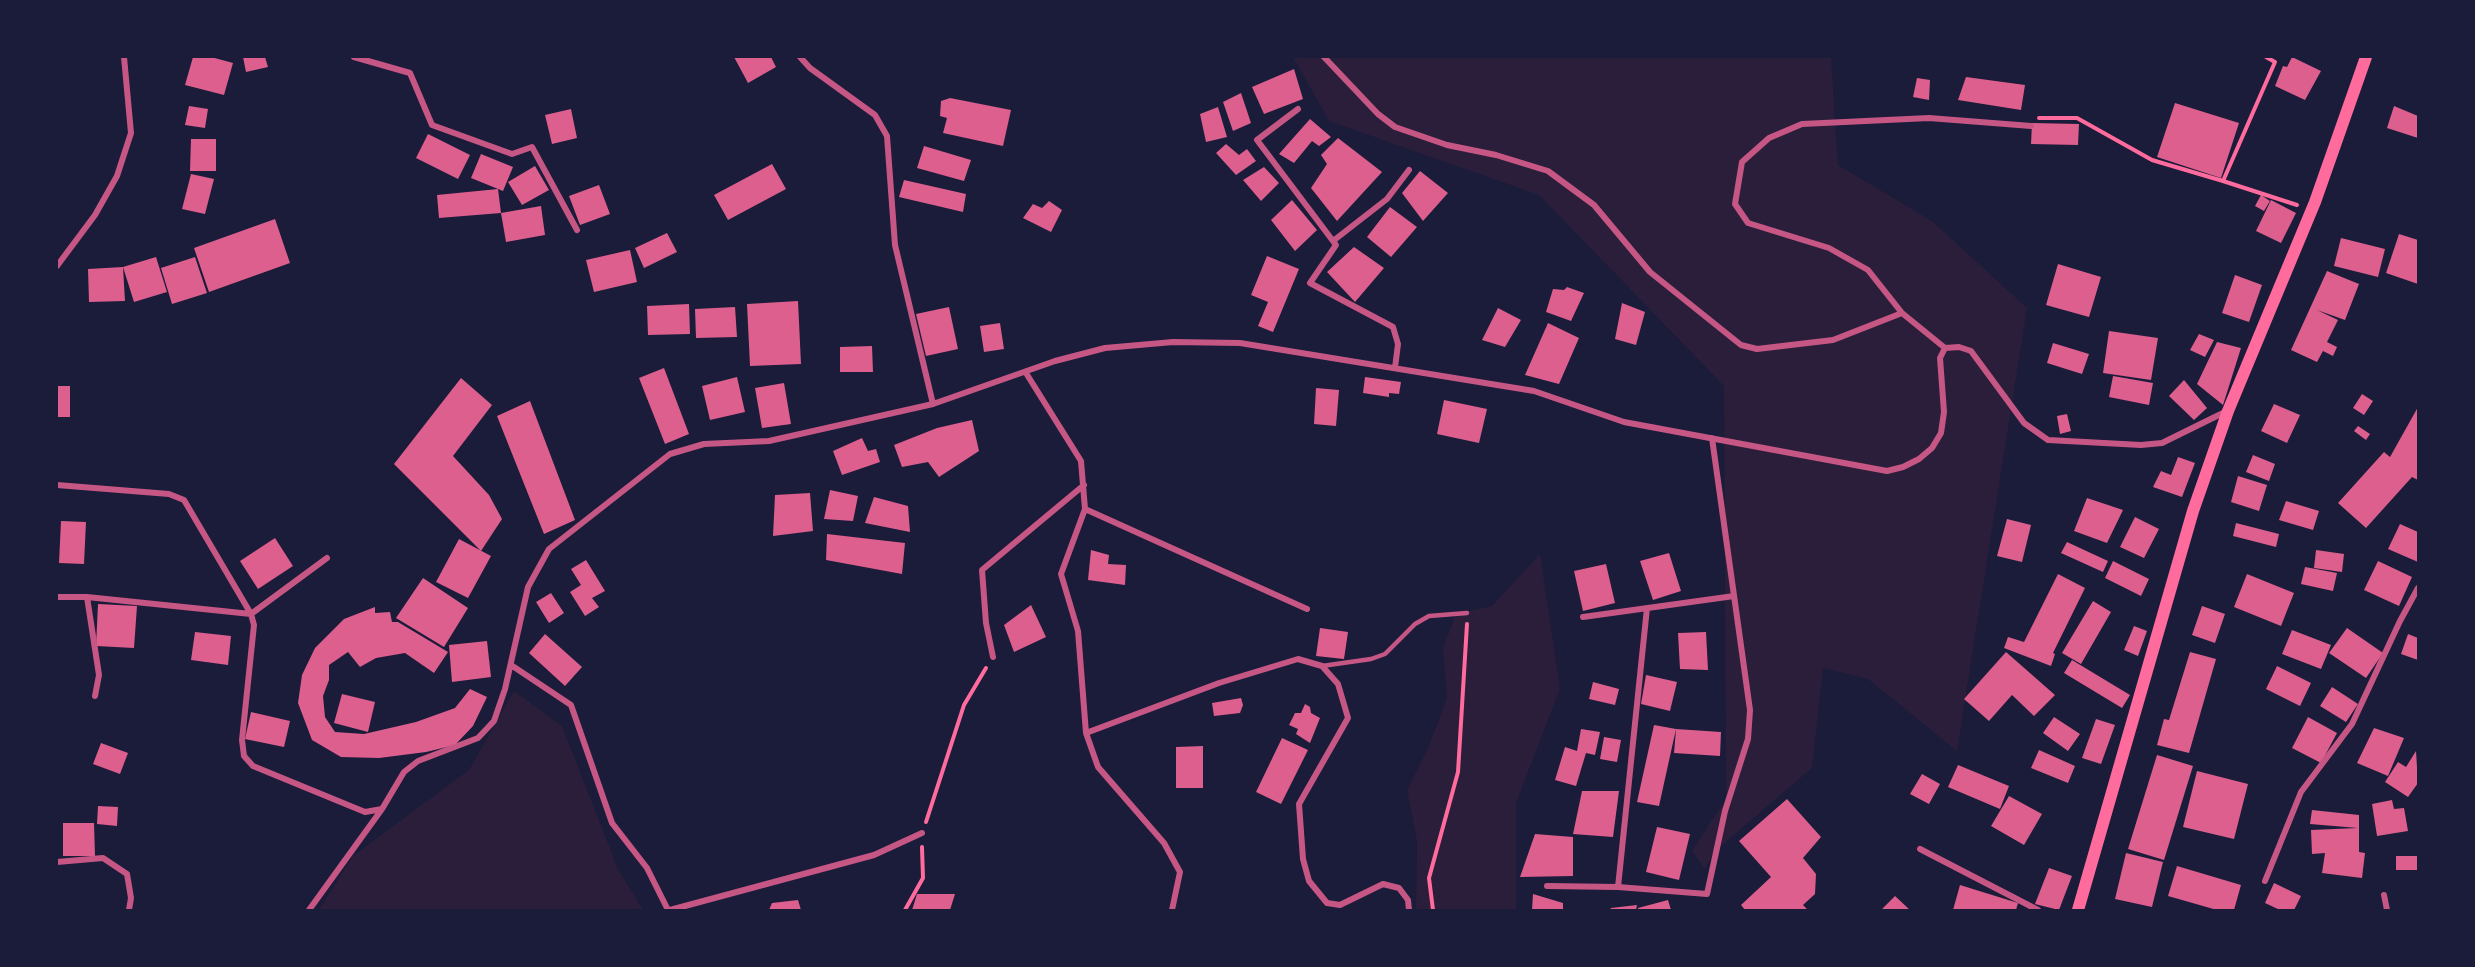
<!DOCTYPE html>
<style>
body{margin:0}
#map{position:relative;width:2475px;height:967px;overflow:hidden;background:#1b1b3a;font-family:"PT Sans Narrow",sans-serif}
canvas{display:block}
.frame{position:absolute;inset:0;border:58px solid #1b1b3a;pointer-events:none}
</style>
<div id="map">
<canvas width="2475" height="967"></canvas>
<div class="frame"></div>
</div>
<script>
const g = document.querySelector('canvas').getContext('2d');
g.lineJoin = 'round';
function fillPath(path, color) {
  g.fillStyle = color;
  g.fill(path, 'evenodd');
}
function shape(rows) {
  const path = new Path2D();
  for (const r of rows) {
    path.moveTo(r[0], r[1]);
    for (let i = 2; i < r.length; i += 2) path.lineTo(r[i], r[i + 1]);
  }
  return path;
}
function trace(path, color, width, dash) {
  g.strokeStyle = color;
  g.lineWidth = width;
  g.lineCap = dash ? 'butt' : 'round';
  g.setLineDash(dash || []);
  g.stroke(path);
}
fillPath(shape([
 [1293,57,1831,57,1838,165,1932,221,2027,308,1957,751,1868,679,1823,668,1812,768,1714,852,1705,869,1692,851,1726,799,1724,386,1539,195,1329,121],
 [1540,554,1560,689,1516,803,1516,910,1416,910,1417,841,1407,790,1429,746,1447,698,1443,648,1456,614,1492,606],
 [514,691,562,726,618,869,643,910,319,910,353,856,469,770]
]), '#2a1e3b');
fillPath(shape([
 [193,57,211,57,233,63,224,95,185,85],
 [243,57,265,57,268,67,246,72],
 [734,57,771,57,776,67,748,83],
 [2292,57,2321,71,2305,100,2275,86,2283,66,2287,67],
 [1294,69,1303,99,1264,114,1252,87],
 [1966,77,2025,85,2021,110,1958,100],
 [1917,78,1930,80,1929,100,1913,97],
 [1241,93,1251,123,1233,131,1223,102],
 [950,98,1011,110,1003,146,943,133,947,118,940,116,941,101],
 [2175,103,2239,123,2221,178,2157,157],
 [189,106,208,109,205,128,185,125],
 [2394,106,2418,116,2418,138,2387,128],
 [1218,107,1227,137,1206,142,1200,114],
 [571,109,577,138,552,144,545,115],
 [1310,119,1331,137,1319,146,1312,141,1294,163,1279,154],
 [2032,123,2079,124,2078,145,2031,144],
 [428,134,470,155,458,179,416,158],
 [1338,138,1382,172,1337,221,1311,188,1327,164,1321,155],
 [191,139,216,139,216,171,190,171],
 [1226,144,1239,155,1247,149,1256,161,1236,175,1216,153],
 [924,146,971,160,964,181,917,168],
 [481,154,513,167,503,191,471,178],
 [772,164,786,189,728,220,714,195],
 [535,166,549,190,522,205,508,182],
 [1264,167,1279,183,1261,201,1243,180],
 [1420,171,1448,193,1423,221,1402,193],
 [191,174,214,179,205,214,182,209],
 [904,180,966,194,963,212,899,197],
 [599,185,610,214,580,225,569,196],
 [498,189,501,213,439,218,437,195],
 [2261,195,2270,201,2264,211,2255,206],
 [1292,200,1317,230,1295,251,1271,220],
 [2271,200,2296,213,2281,243,2256,231],
 [1049,201,1062,210,1051,232,1023,218,1033,204,1042,208],
 [541,206,545,235,506,242,501,213],
 [1390,207,1417,227,1391,257,1367,237],
 [275,219,290,263,209,292,194,248],
 [667,233,677,252,644,268,635,248],
 [2399,234,2418,240,2418,284,2386,273],
 [2341,238,2385,249,2378,277,2334,266],
 [1354,247,1384,268,1355,302,1327,272],
 [630,250,637,282,594,292,586,260],
 [1267,256,1299,269,1273,332,1258,326,1268,302,1251,295],
 [156,257,167,292,134,302,123,267,125,301,89,302,88,269,123,267],
 [195,257,207,293,172,304,161,268],
 [2058,264,2101,277,2089,317,2046,305],
 [2327,271,2359,284,2345,320,2317,310,2338,320,2327,342,2337,347,2333,356,2323,351,2317,362,2291,350],
 [2235,275,2262,285,2249,322,2222,313],
 [1567,287,1584,293,1571,321,1546,312,1553,289,1564,290],
 [798,301,801,364,750,366,747,304],
 [1622,303,1645,312,1636,345,1615,339],
 [689,304,690,334,648,335,647,306],
 [735,307,737,337,696,338,695,309],
 [949,307,958,349,926,356,916,314],
 [1498,308,1521,320,1505,347,1482,340],
 [1000,323,1004,349,984,352,980,326],
 [1548,323,1579,338,1559,384,1525,375],
 [2109,331,2158,338,2151,380,2103,373],
 [2199,334,2214,340,2205,357,2190,350],
 [2217,342,2241,348,2223,405,2197,384],
 [2053,343,2089,354,2082,374,2047,363],
 [872,346,873,372,840,372,840,347],
 [664,368,689,434,665,444,639,378],
 [2113,376,2153,383,2149,405,2109,397],
 [737,377,745,412,710,420,702,386],
 [1365,377,1401,382,1399,394,1389,393,1389,397,1363,393],
 [461,378,492,405,453,456,489,495,502,519,481,551,394,464],
 [2184,380,2207,408,2194,420,2169,396],
 [784,383,791,424,762,428,755,388],
 [57,386,70,386,70,417,57,417],
 [1316,388,1339,390,1336,426,1314,424],
 [2362,394,2373,401,2364,415,2353,408],
 [1444,400,1487,409,1479,443,1437,434],
 [530,401,575,520,544,534,497,416],
 [2274,404,2300,415,2287,443,2261,431],
 [2418,407,2418,480,2412,477,2366,528,2338,503,2384,452,2390,457],
 [2067,414,2071,431,2060,434,2057,416],
 [972,420,979,451,939,477,928,462,902,467,894,445,937,428],
 [2358,426,2370,434,2366,440,2354,431],
 [862,438,868,451,876,449,880,462,842,475,833,451],
 [2253,455,2275,464,2269,481,2246,472],
 [2178,457,2195,463,2182,497,2153,487,2161,471,2171,475],
 [2238,476,2267,485,2259,511,2231,502],
 [830,490,858,496,853,521,824,519],
 [810,493,813,531,773,536,775,495],
 [874,497,908,506,910,532,865,523],
 [2087,498,2123,510,2107,543,2074,531],
 [2286,501,2319,511,2313,530,2279,520],
 [2135,517,2159,529,2144,558,2120,547],
 [2007,519,2031,525,2022,562,1997,556],
 [61,521,86,522,84,564,59,563],
 [2236,523,2279,534,2276,547,2233,536],
 [2400,524,2418,532,2418,562,2388,549],
 [827,534,905,543,902,574,826,560],
 [275,538,293,566,258,589,240,561],
 [459,539,491,556,468,598,436,582],
 [2067,542,2108,561,2103,572,2061,553],
 [1091,550,1109,555,1108,564,1126,565,1125,585,1088,580],
 [2316,550,2344,554,2342,572,2314,568],
 [1669,553,1681,591,1653,600,1640,561],
 [586,560,605,591,592,598,599,607,585,616,570,592,581,585,571,569],
 [2113,561,2149,579,2141,596,2105,578],
 [2378,561,2412,577,2399,606,2364,590],
 [1606,564,1615,603,1583,611,1574,571],
 [2305,567,2337,573,2333,591,2301,584],
 [2058,574,2085,588,2053,653,2055,654,2051,666,2004,648,2008,637,2024,642],
 [2247,574,2294,593,2281,626,2234,607],
 [423,578,468,608,444,647,396,618],
 [551,593,564,613,549,623,536,602],
 [2093,601,2111,612,2081,664,2062,653],
 [98,604,137,606,134,648,96,646],
 [1031,605,1046,637,1014,652,1004,625],
 [2202,606,2225,614,2215,643,2192,635],
 [375,607,375,613,390,612,392,622,398,622,448,652,434,673,405,653,376,658,360,667,348,652,329,665,329,680,323,696,325,717,335,732,364,734,416,722,455,708,470,689,487,697,473,726,455,745,426,752,379,758,341,757,312,740,298,703,302,675,315,648,344,619],
 [2134,626,2147,631,2138,656,2124,650],
 [1320,628,1348,632,1344,659,1316,656],
 [2347,628,2383,653,2366,678,2329,653],
 [2292,630,2331,645,2321,669,2282,654],
 [195,632,231,636,228,665,191,660],
 [1706,632,1708,670,1680,669,1678,633],
 [545,634,582,667,565,686,529,653],
 [2408,634,2418,638,2418,660,2401,654],
 [487,641,491,677,452,682,449,645],
 [2006,652,2055,695,2034,716,2012,695,1989,721,1964,699],
 [2190,652,2216,659,2189,753,2157,745,2164,719,2169,720],
 [2072,660,2130,695,2122,708,2064,673],
 [2277,666,2311,683,2300,706,2266,689],
 [1646,675,1677,682,1670,711,1641,704],
 [1593,682,1619,689,1615,705,1589,699],
 [2332,687,2358,704,2346,722,2320,706],
 [342,694,375,702,368,732,334,723],
 [1241,698,1243,705,1240,713,1214,716,1212,703],
 [1305,704,1310,707,1311,713,1320,718,1310,743,1296,734,1298,729,1289,725,1295,713,1301,713],
 [251,712,290,721,284,747,245,739],
 [2054,717,2080,734,2068,751,2043,733],
 [2308,717,2337,733,2321,763,2292,748],
 [2096,719,2115,725,2101,764,2082,758],
 [1654,725,1676,729,1721,732,1720,756,1674,753,1676,729,1659,806,1637,802],
 [2374,728,2404,738,2388,776,2357,763],
 [1581,729,1600,732,1595,755,1586,753,1576,786,1555,780,1565,747,1577,751],
 [1604,737,1621,740,1617,762,1600,759],
 [1282,738,1308,750,1281,804,1256,792],
 [101,743,128,753,120,774,93,764],
 [1203,746,1203,788,1176,788,1176,747],
 [2039,750,2075,766,2068,783,2031,768],
 [2416,751,2418,783,2408,797,2385,782,2398,762,2406,767],
 [2157,755,2193,766,2164,860,2128,849],
 [1958,765,2009,786,2000,809,1948,787],
 [2197,771,2248,784,2234,839,2183,827],
 [1922,774,1940,784,1929,804,1910,794],
 [1582,791,1619,791,1613,837,1573,834],
 [2009,796,2042,814,2024,845,1991,826],
 [1787,799,1821,837,1803,858,1816,874,1815,894,1803,905,1808,910,1745,910,1741,905,1771,877,1739,841],
 [2392,800,2394,809,2404,808,2408,831,2377,836,2372,804],
 [98,806,118,807,117,826,97,824],
 [2312,810,2359,815,2359,852,2365,853,2362,878,2322,873,2325,853,2312,854,2311,830,2358,828,2310,824],
 [63,823,94,823,95,856,63,856],
 [1657,827,1690,834,1679,880,1646,872],
 [1535,834,1573,837,1573,876,1520,877],
 [2126,853,2163,862,2152,907,2115,899],
 [2396,856,2418,856,2418,870,2396,870],
 [2177,866,2241,885,2234,910,2217,910,2168,896],
 [2049,868,2072,876,2059,910,2035,904],
 [2274,883,2301,896,2294,910,2280,910,2265,903],
 [1960,885,2018,903,2016,910,1953,910],
 [917,894,955,894,950,910,912,910],
 [1533,894,1563,903,1563,910,1532,910],
 [1895,896,1910,910,1882,909],
 [798,900,801,910,769,910,772,903],
 [1668,900,1671,910,1638,910,1638,908],
 [1637,905,1636,910,1610,910,1611,908]
]), '#dd5f8e');
trace(shape([
 [2039,118,2077,118,2152,160,2223,181,2275,62,2266,57],
 [2223,181,2297,205],
 [926,822,964,705,986,668],
 [905,910,923,878,922,847],
 [1433,910,1429,878,1458,772,1467,624]
]), '#ff6b9d', 4);
trace(shape([
 [1322,666,1371,659,1385,654,1415,624,1429,616,1467,613]
]), '#c65784', 4.5);
trace(shape([
 [354,57,410,73,432,125,512,154,532,147,577,230],
 [800,57,810,68,875,115,887,136,895,245,933,404],
 [1324,57,1378,114,1395,127,1447,145,1496,155,1548,171,1594,205,1650,272,1741,345,1757,349,1833,340,1902,313],
 [1298,109,1257,140,1336,245,1310,283,1393,327,1398,344,1395,368],
 [1333,241,1387,199,1409,170],
 [57,266,95,215,117,176,131,133,124,57],
 [1945,348,1902,313,1868,270,1829,248,1748,223,1735,204,1742,162,1769,138,1802,124,1929,118,2031,126],
 [1945,348,1959,347,1971,351,2024,423,2048,440,2141,445,2162,443,2227,411],
 [1026,373,1081,461,1085,509,1307,609],
 [57,485,169,494,184,500,251,614,254,625,242,740,244,756,253,766,365,812,382,809,404,772,418,761,478,738,494,721,505,689,528,587,549,549,670,454,704,444,769,441,933,404,1055,361,1105,348,1173,342,1240,343,1534,391,1624,422,1887,471,1903,467,1919,459,1932,448,1941,433,1944,412,1940,358,1945,348],
 [1085,509,1061,574,1078,631,1086,733,1219,683,1298,659,1322,666,1338,684,1348,718,1299,804,1303,859,1309,881,1327,903,1340,905,1383,884,1399,888,1408,900,1409,910],
 [57,597,87,597,99,675,95,696],
 [87,597,251,614,327,558],
 [1583,617,1734,596],
 [993,657,986,623,982,570,1084,485],
 [511,665,571,705,612,823,647,868,668,910],
 [1086,733,1098,767,1164,843,1180,872,1172,910],
 [1920,849,2038,910],
 [57,862,103,858,127,874,131,898,129,910],
 [2265,881,2301,792,2352,724,2400,621,2418,588],
 [1547,886,1618,887,1707,894,1725,811,1748,739,1750,710,1712,438],
 [1618,887,1647,608],
 [2384,895,2387,910],
 [309,910,382,809],
 [670,910,874,855,922,833]
]), '#c65784', 6);
trace(shape([
 [2078,910,2193,511,2228,411,2315,202,2366,57]
]), '#ff6b9d', 12);
</script>
